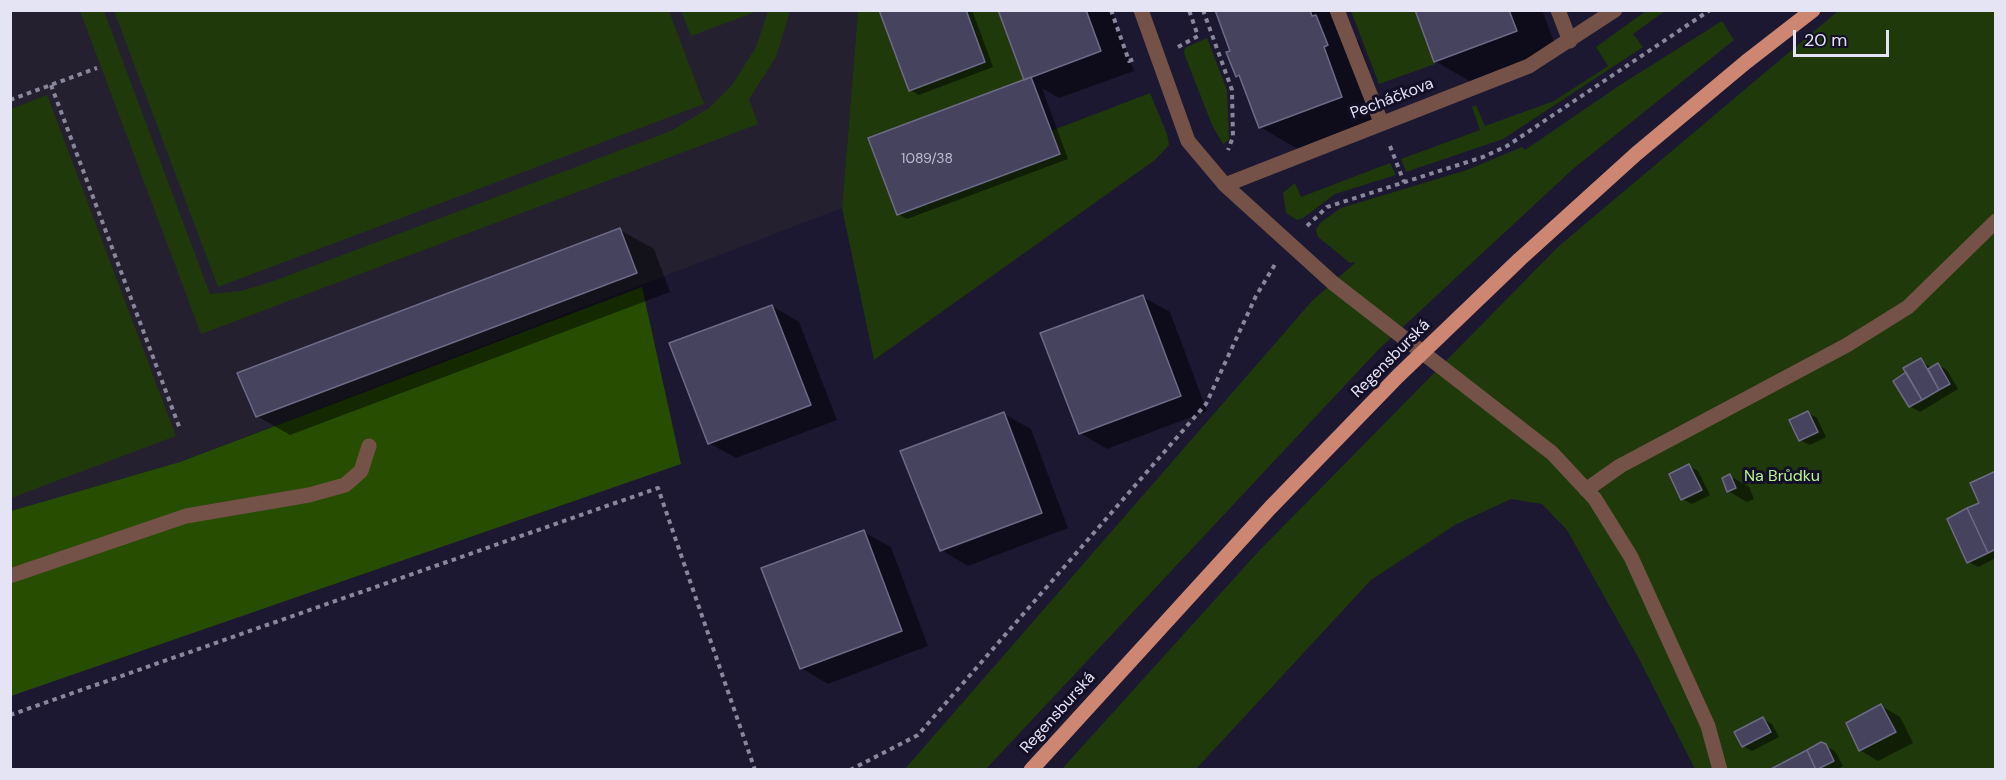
<!DOCTYPE html>
<meta charset="utf-8">
<style>
body{margin:0}
#map{position:relative;width:2006px;height:780px;overflow:hidden;background:#1c1831;font-family:"DM Sans",sans-serif}
canvas{display:block}
.frame{position:absolute;inset:0;border:12px solid #e5e4f5;pointer-events:none}
.scale{position:absolute;left:1793px;top:30px;width:96px;height:27px;box-sizing:border-box;border:3px solid #e5e4f5;border-top:0;padding-left:8px;font-size:18px;line-height:21px;white-space:nowrap;color:#e5e4f5;-webkit-text-stroke:4px #130f26;paint-order:stroke}
</style>
<div id="map">
<canvas width="2006" height="780"></canvas>
<div class="frame"></div>
<div class="scale">20 m</div>
</div>
<script>
const g = document.querySelector('canvas').getContext('2d');
g.lineJoin = 'round';
function fillPath(path, color) {
  g.fillStyle = color;
  g.fill(path, 'evenodd');
}
function shape(rows) {
  const path = new Path2D();
  for (const r of rows) {
    path.moveTo(r[0], r[1]);
    for (let i = 2; i < r.length; i += 2) path.lineTo(r[i], r[i + 1]);
  }
  return path;
}
function trace(path, color, width, dash) {
  g.strokeStyle = color;
  g.lineWidth = width;
  g.lineCap = dash ? 'butt' : 'round';
  g.setLineDash(dash || []);
  g.stroke(path);
}
function write(font, color, halo, rows, align = 'center') {
  g.font = font + ' "DM Sans",sans-serif';
  g.lineWidth = 6;
  g.setLineDash([]);
  g.textBaseline = 'middle';
  g.strokeStyle = halo;
  g.fillStyle = color;
  for (const [text, x, y, turn = 0] of rows) {
    g.save();
    g.translate(x, y);
    g.rotate((+turn || 0) * Math.PI / 180);
    g.textAlign = isNaN(turn) ? turn : align;
    if (halo) g.strokeText(text, 0, 0);
    g.fillText(text, 0, 0);
    g.restore();
  }
}
fillPath(shape([
 [11,11,858,11,842,208,180,462,11,511]
]), '#242030');
fillPath(shape([
 [80,11,104,11,210,294,241,291,271,282,671,131,709,108,732,85,756,47,768,11,790,11,776,57,749,99,758,124,201,334],
 [114,11,669,11,704,104,218,287],
 [681,11,681,10,758,11,691,36],
 [858,11,879,11,909,90,966,11,998,11,1024,80,868,138,897,215,1060,154,1051,131,1150,93,1167,134,1169,145,1155,160,874,360,842,208],
 [1351,11,1415,11,1435,64,1379,84],
 [1646,11,1665,11,1633,34,1643,47,1503,139,1406,172,1401,159,1480,130,1472,107,1476,105,1485,126,1554,101,1608,66,1596,47],
 [1838,11,1995,11,1995,769,1695,769,1637,655,1567,530,1542,504,1511,499,1455,525,1371,580,1196,769,1061,770,1257,553,1559,246],
 [1722,21,1734,40,1573,169,1378,350,986,769,904,770,1312,301,1356,262,1350,263,1318,237,1316,230,1320,223,1341,208,1467,170,1522,147,1525,150,1620,85],
 [1207,38,1227,90,1229,140,1223,144,1212,125,1184,53,1185,48],
 [47,95,176,436,11,498,11,109],
 [1390,163,1396,175,1335,194,1303,218,1297,220,1286,213,1283,193,1295,183,1301,197]
]), '#1f390a');
fillPath(shape([
 [642,287,681,464,11,696,11,511,180,462]
]), '#274d00');
fillPath(shape([
 [880,10,972,10,993,67,919,95,910,90],
 [1000,10,1111,10,1134,71,1059,98,1042,88,1068,159,907,219,898,214,1027,80],
 [1217,10,1343,10,1353,37,1359,41,1369,70,1365,71,1384,121,1303,152,1260,127,1242,79,1237,76,1232,51],
 [1413,10,1542,10,1559,55,1478,86,1435,61,1417,13],
 [620,230,654,249,670,292,290,435,257,416],
 [1143,297,1170,312,1207,411,1107,449,1080,433],
 [772,306,799,322,837,420,736,458,709,443],
 [1921,360,1932,369,1938,365,1947,370,1958,389,1920,412,1910,406,1908,373],
 [1808,413,1817,418,1826,437,1810,445,1800,440],
 [1004,414,1031,429,1068,528,968,566,941,550],
 [1689,466,1698,471,1710,495,1692,504,1683,499],
 [1996,473,1996,558,1978,567,1969,562,1981,504],
 [1730,476,1749,487,1754,499,1747,502,1728,491],
 [864,532,891,547,928,646,828,684,801,668],
 [1881,706,1900,717,1913,743,1878,761,1860,750],
 [1763,719,1772,724,1779,737,1752,751,1743,746],
 [1825,746,1835,751,1843,766,1836,770,1772,770]
]), '#0007');
const building = shape([
 [879,10,966,10,985,62,909,91,879,10],
 [998,10,1086,10,1101,51,1024,80,998,10],
 [1215,10,1310,10,1312,16,1316,15,1328,45,1324,47,1342,97,1259,128,1239,75,1236,77,1226,52,1230,51,1215,10],
 [1415,10,1509,10,1517,31,1434,62,1415,10],
 [1031,77,1060,154,897,215,868,138,1031,77],
 [620,228,637,273,256,417,237,373,620,228],
 [1143,295,1181,396,1079,434,1040,333,1143,295],
 [772,305,811,405,708,444,669,343,772,305],
 [1921,358,1939,390,1922,400,1903,368,1921,358],
 [1938,363,1950,384,1939,390,1928,369,1938,363],
 [1906,372,1922,400,1909,407,1893,381,1906,372],
 [1808,411,1818,432,1799,441,1789,420,1808,411],
 [1004,412,1042,513,940,551,900,451,1004,412],
 [1689,464,1702,490,1681,500,1669,474,1689,464],
 [1996,471,1996,549,1988,553,1967,508,1979,503,1970,483,1996,471],
 [1730,474,1736,488,1727,492,1722,478,1730,474],
 [1967,508,1988,553,1967,563,1947,519,1967,508],
 [864,530,902,631,800,669,761,568,864,530],
 [1881,704,1896,732,1859,751,1846,723,1881,704],
 [1763,717,1771,732,1742,747,1734,732,1763,717],
 [1821,742,1826,744,1834,761,1816,770,1807,750,1821,742],
 [1807,750,1816,770,1769,770,1807,750]
]);
fillPath(building, '#46435f');
trace(building, '#6d6a88', 1.5);
trace(shape([
 [1111,10,1129,61,1134,59],
 [1203,10,1232,90,1233,137,1228,150],
 [1178,47,1198,36,1189,10],
 [51,85,180,429],
 [10,100,97,68],
 [1390,146,1404,182],
 [1307,226,1327,207,1483,157,1507,146,1710,10],
 [10,715,658,488,755,770],
 [850,770,918,735,1206,404,1256,296,1277,261]
]), '#89879b', 4, [4.5, 4.5]);
trace(shape([
 [1141,10,1188,141,1225,185,1333,283,1552,453,1595,499,1631,557,1708,726,1720,770],
 [1337,10,1381,122],
 [1558,10,1570,41],
 [1225,185,1529,66,1615,10],
 [1586,490,1620,466,1847,345,1908,307,1996,221],
 [10,576,186,516,309,495,345,485,361,471,369,446]
]), '#745247', 15);
trace(shape([
 [1031,770,1270,508,1398,376,1520,259,1636,154,1746,62,1813,10]
]), '#cd8671', 15);
write('14px', '#bdbcd0', null, [
 ["1089/38",927,159]
]);
write('16px', '#e5e4f5', '#130f26', [
 ["Pecháčkova",1392,99,-21],
 ["Regensburská",1391,359,-45],
 ["Regensburská",1058,713,-48]
]);
write('16px', '#baf493', '#130f26', [
 ["Na Brůdku",1782,477]
]);
</script>
